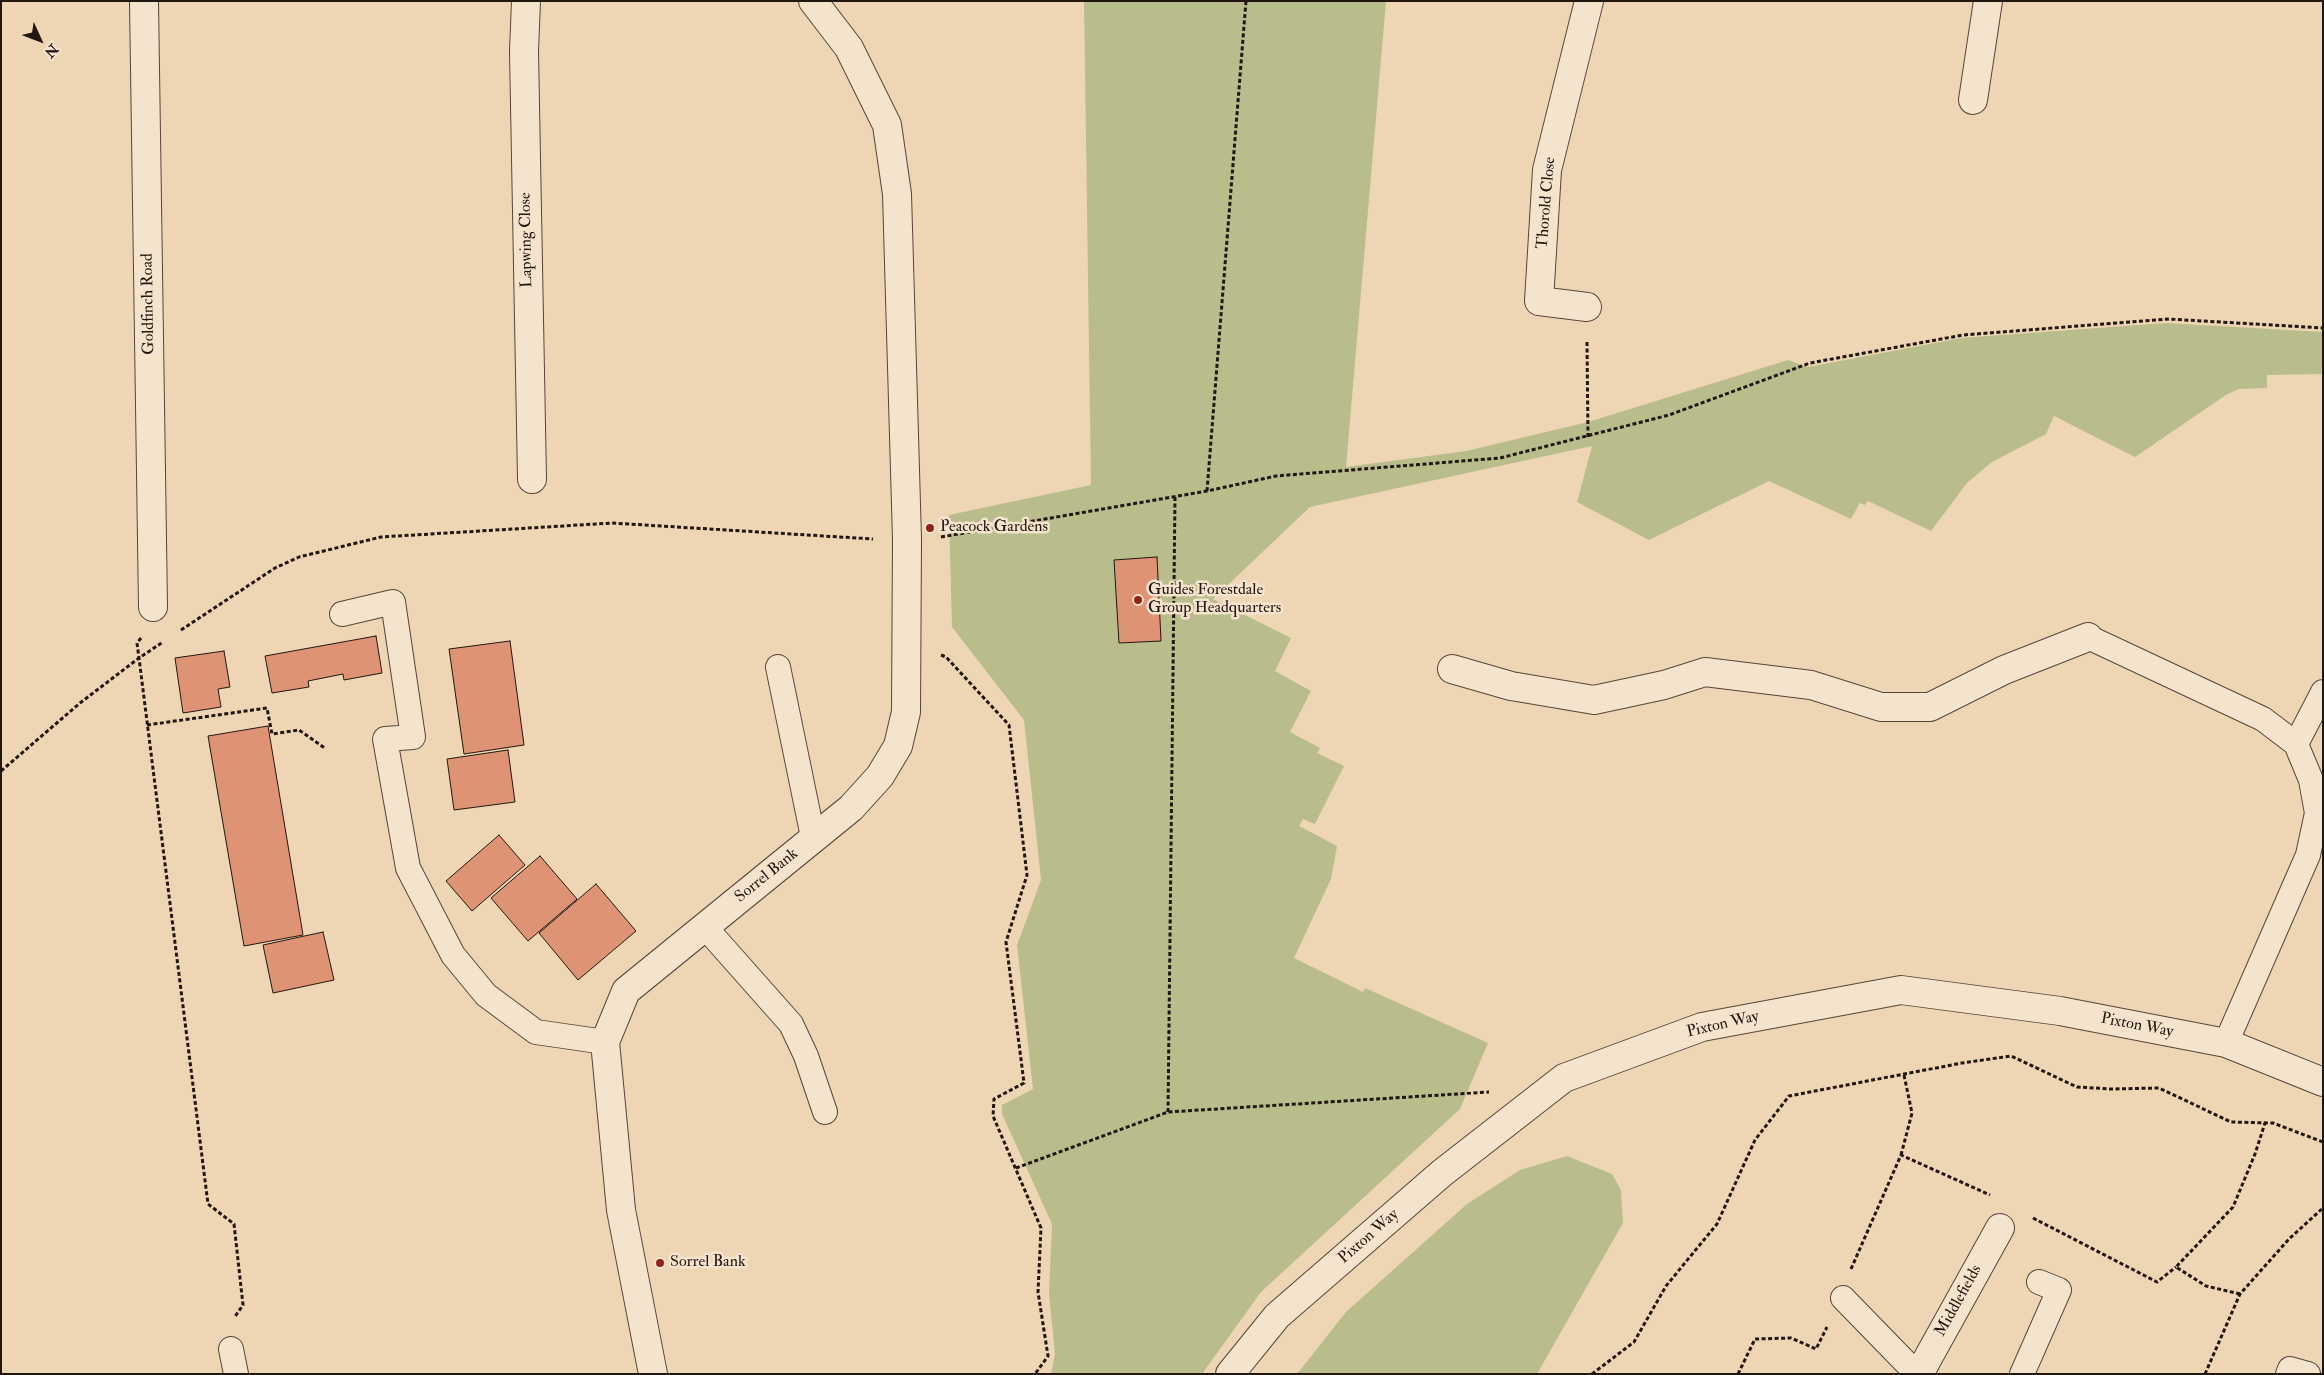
<!DOCTYPE html>
<style>
body{margin:0}
#map{position:relative;width:2324px;height:1375px;overflow:hidden;background:#eed6b4;font-family:"IM FELL Double Pica",serif}
canvas{display:block}
.frame{position:absolute;inset:0;border:2px solid #221611;pointer-events:none}
.north{position:absolute;left:15px;top:15px;width:50px;height:50px;-webkit-text-stroke:4px #f4e4ce;paint-order:stroke;rotate:133deg;font-size:14px;font-weight:700;line-height:20px;text-align:center;color:#221611}
.north::after{content:'';display:block;margin:auto;width:18px;height:22px;background:#221611;clip-path:polygon(50% 0,100% 100%,50% 72%,0 100%)}
</style>
<div id="map">
<canvas width="2324" height="1375"></canvas>
<div class="frame"></div>
<div class="north">N</div>
</div>
<script>
const g = document.querySelector('canvas').getContext('2d');
g.lineJoin = 'round';
function fillPath(path, color) {
  g.fillStyle = color;
  g.fill(path, 'evenodd');
}
function shape(rows) {
  const path = new Path2D();
  for (const r of rows) {
    path.moveTo(r[0], r[1]);
    for (let i = 2; i < r.length; i += 2) path.lineTo(r[i], r[i + 1]);
  }
  return path;
}
function trace(path, color, width, dash) {
  g.strokeStyle = color;
  g.lineWidth = width;
  g.lineCap = dash ? 'butt' : 'round';
  g.setLineDash(dash || []);
  g.stroke(path);
}
function write(font, color, halo, rows, align = 'center') {
  g.font = font + ' "IM FELL Double Pica",serif';
  g.lineWidth = 5;
  g.setLineDash([]);
  g.textBaseline = 'middle';
  g.strokeStyle = halo;
  g.fillStyle = color;
  for (const [text, x, y, turn = 0] of rows) {
    g.save();
    g.translate(x, y);
    g.rotate((+turn || 0) * Math.PI / 180);
    g.textAlign = isNaN(turn) ? turn : align;
    if (halo) g.strokeText(text, 0, 0);
    g.fillText(text, 0, 0);
    g.restore();
  }
}
fillPath(shape([
 [1084,1,1386,1,1346,467,1466,451,1588,422,1788,360,1808,367,1961,338,2166,323,2323,332,2323,374,2267,375,2267,388,2239,389,2226,395,2135,457,2054,416,2046,434,1992,462,1967,483,1931,531,1868,501,1865,505,1860,503,1851,519,1769,481,1649,540,1577,502,1592,446,1310,507,1213,599,1291,638,1275,671,1311,691,1290,732,1320,748,1317,753,1344,766,1315,824,1303,819,1299,826,1337,846,1331,879,1294,958,1363,992,1365,988,1488,1043,1460,1109,1261,1292,1202,1374,1051,1374,1055,1354,1049,1294,1052,1224,1002,1114,1002,1105,1033,1089,1017,945,1041,880,1024,720,952,627,949,515,1091,485],
 [1567,1156,1612,1174,1621,1190,1623,1223,1537,1374,1297,1374,1346,1312,1467,1204,1520,1170]
]), '#b9bd8c');
const building = shape([
 [1157,557,1161,641,1119,643,1114,560,1157,557],
 [376,636,382,673,344,680,343,674,308,681,309,687,272,693,265,656,376,636],
 [510,641,524,745,464,754,449,649,510,641],
 [224,651,230,687,218,689,221,707,183,713,175,658,224,651],
 [268,726,303,935,244,946,208,736,268,726],
 [508,750,515,802,454,810,447,759,508,750],
 [499,835,525,865,472,911,446,881,499,835],
 [540,856,577,899,528,941,491,898,540,856],
 [596,884,636,931,578,980,539,933,596,884],
 [323,932,334,980,273,993,263,945,323,932]
]);
fillPath(building, '#de9374');
trace(building, '#221611', 1);
const lane = shape([
 [342,614,393,602,413,737,385,739,408,868,453,955,486,995,536,1032,605,1042],
 [2088,637,2263,719,2296,744,2311,780,2317,813,2308,855,2226,1043],
 [778,667,813,837],
 [2296,744,2323,692],
 [705,927,791,1024,806,1056,825,1112],
 [1843,1298,1917,1374],
 [231,1349,236,1374],
 [2022,1374,2059,1290,2039,1282],
 [2288,1374,2290,1369,2308,1374]
]);
const street = shape([
 [144,1,153,607],
 [526,1,524,51,532,479],
 [1973,100,1988,1],
 [1587,307,1539,301,1547,170,1589,1],
 [1452,669,1511,686,1594,700,1664,685,1705,672,1811,685,1881,707,1930,707,2004,670,2088,637],
 [653,1374,621,1210,605,1042,626,991,851,808,880,776,898,746,906,712,907,539,897,194,887,125,849,48,813,1],
 [1230,1374,1277,1316,1442,1173,1564,1078,1702,1027,1901,990,2060,1011,2226,1043,2323,1082],
 [1919,1374,2000,1228]
]);
trace(lane, '#55463a', 26);
trace(street, '#55463a', 30);
trace(shape([
 [1587,342,1588,437],
 [1207,491,1246,1],
 [941,537,1207,491,1276,476,1500,458,1669,415,1810,363,1963,335,2169,319,2323,328],
 [181,630,275,568,299,557,381,537,612,523,873,539],
 [141,638,137,643,139,658,208,1204,234,1224,243,1305,234,1318],
 [941,655,946,657,1009,725,1027,875,1006,942,1024,1083,994,1099,993,1116,1041,1228,1038,1292,1048,1356,1035,1374],
 [147,725,267,708,272,734,299,730,326,749],
 [1,771,80,703,139,658,163,642],
 [1168,1112,1175,496],
 [1901,1155,1912,1113,1904,1075],
 [1016,1168,1168,1112,1489,1092],
 [2033,1218,2157,1282,2176,1267],
 [1851,1269,1901,1155,1990,1195],
 [2240,1294,2206,1286,2176,1267,2233,1207,2255,1154,2265,1123],
 [1592,1374,1634,1342,1666,1286,1717,1224,1755,1140,1789,1096,1962,1063,2011,1056,2077,1087,2111,1089,2159,1088,2231,1122,2273,1123,2323,1142],
 [1738,1374,1755,1339,1791,1338,1816,1349,1827,1327],
 [2205,1374,2240,1294,2289,1239,2323,1208]
]), '#221611', 3, [4, 2.5]);
trace(lane, '#f4e4ce', 24);
trace(street, '#f4e4ce', 28);
for (const [x, y, r, color] of [
 [930,528,5,"#8f2418"],
 [1138,600,5,"#8f2418"],
 [660,1263,5,"#8f2418"]
]) {
  const dot = new Path2D();
  dot.arc(x, y, r, 0, 2 * Math.PI);
  g.fillStyle = color;
  g.fill(dot);
  trace(dot, '#f4e4ce', 2);
}
write('16px', '#221611', '#f4e4ce', [
 ["Thorold Close",1547,203,-85],
 ["Lapwing Close",527,240,-91],
 ["Goldfinch Road",149,304,-91],
 ["Sorrel Bank",767,876,-39],
 ["Pixton Way",1723,1025,-13],
 ["Pixton Way",2137,1026,11],
 ["Pixton Way",1369,1237,-41],
 ["Middlefields",1959,1301,-61]
]);
write('16px', '#221611', '#f4e4ce', [
 ["Peacock Gardens",940,528],
 ["Guides Forestdale",1148,591],
 ["Group Headquarters",1148,609],
 ["Sorrel Bank",670,1263]
], 'left');
</script>
